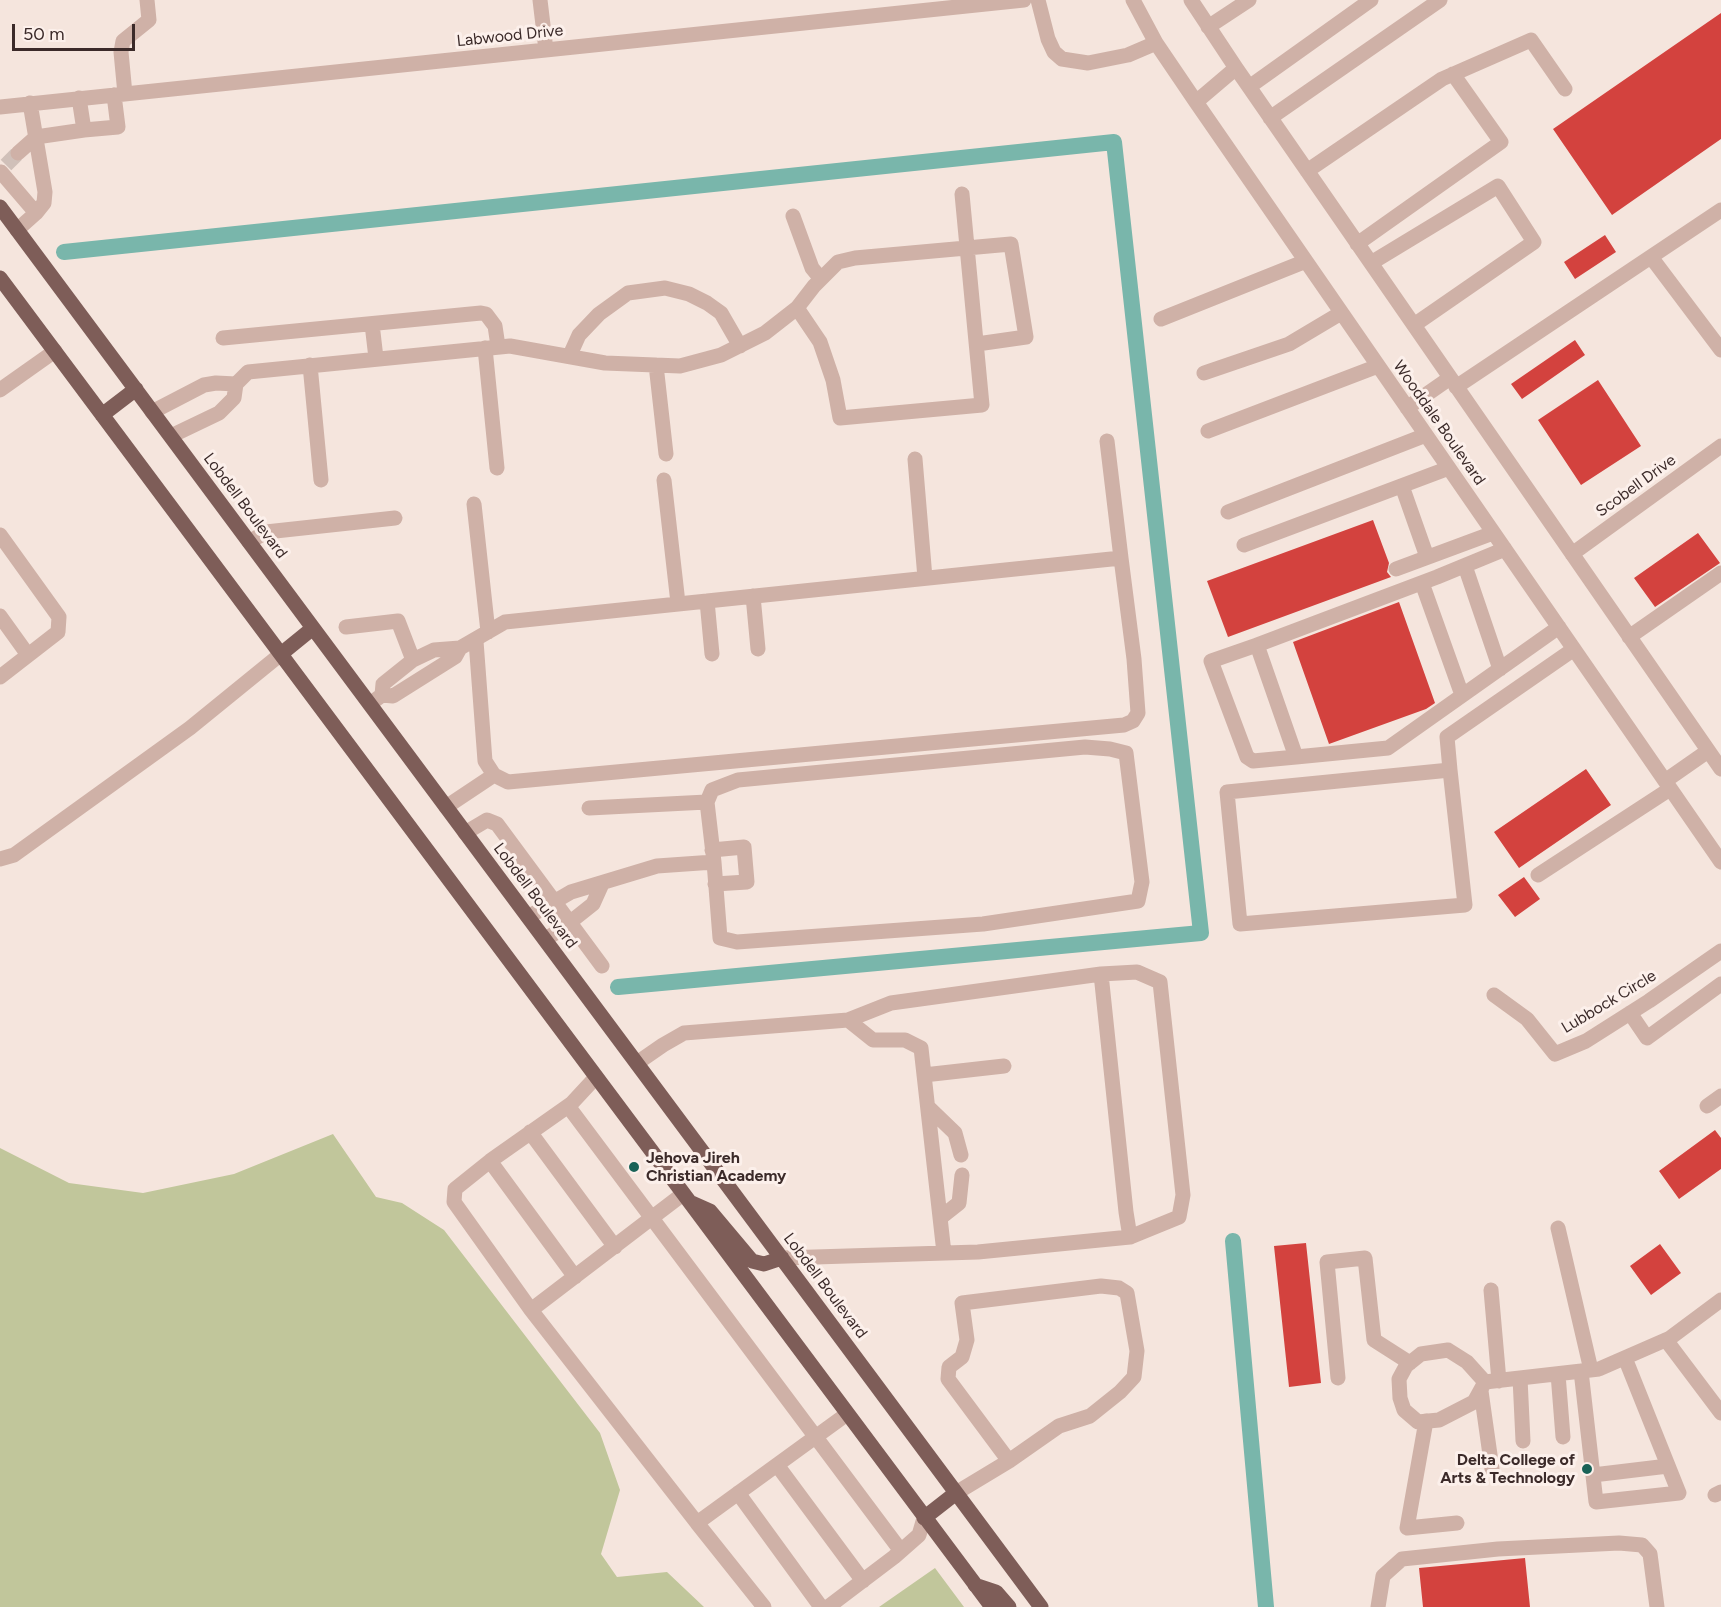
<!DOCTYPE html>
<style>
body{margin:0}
#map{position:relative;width:1721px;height:1607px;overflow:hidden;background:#f5e5dd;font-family:Figtree,sans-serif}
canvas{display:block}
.scale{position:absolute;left:12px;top:24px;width:123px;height:27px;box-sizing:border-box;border:3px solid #3b2a29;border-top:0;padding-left:8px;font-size:18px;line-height:21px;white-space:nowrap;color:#3b2a29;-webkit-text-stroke:4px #fcf0eb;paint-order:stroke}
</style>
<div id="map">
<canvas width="1721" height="1607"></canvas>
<div class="scale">50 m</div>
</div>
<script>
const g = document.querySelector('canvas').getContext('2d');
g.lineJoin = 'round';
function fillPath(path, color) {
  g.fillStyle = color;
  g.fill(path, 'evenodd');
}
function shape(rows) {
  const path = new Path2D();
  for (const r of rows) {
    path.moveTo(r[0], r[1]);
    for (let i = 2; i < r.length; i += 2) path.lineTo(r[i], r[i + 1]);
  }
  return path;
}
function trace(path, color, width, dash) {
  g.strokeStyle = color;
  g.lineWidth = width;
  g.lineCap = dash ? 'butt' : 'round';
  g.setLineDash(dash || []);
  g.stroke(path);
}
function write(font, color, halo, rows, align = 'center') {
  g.font = font + ' Figtree,sans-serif';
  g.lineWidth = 6;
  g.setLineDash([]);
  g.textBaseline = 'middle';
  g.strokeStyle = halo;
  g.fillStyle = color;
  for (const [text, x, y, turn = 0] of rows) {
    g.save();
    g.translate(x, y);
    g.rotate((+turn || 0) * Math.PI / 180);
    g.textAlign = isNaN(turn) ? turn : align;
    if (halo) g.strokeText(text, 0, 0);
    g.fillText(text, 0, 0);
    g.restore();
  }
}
fillPath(shape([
 [333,1134,376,1197,402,1203,444,1230,600,1433,620,1490,601,1554,617,1577,667,1572,704,1607,0,1607,0,1148,69,1183,143,1193,234,1174],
 [935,1568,964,1607,879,1607]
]), '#c1c69b');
trace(shape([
 [64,252,1114,142,1201,933,618,987],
 [1233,1241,1266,1607]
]), '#79b6ab', 16);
fillPath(shape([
 [1721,13,1721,139,1612,215,1553,129],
 [1605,235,1616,252,1575,279,1564,262],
 [1575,340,1585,355,1522,399,1511,384],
 [1598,380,1641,446,1581,485,1538,420],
 [1373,520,1389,563,1387,572,1391,577,1228,637,1207,581],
 [1698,533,1720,563,1655,607,1634,578],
 [1399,602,1435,703,1426,709,1329,744,1293,642],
 [1586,769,1611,805,1519,868,1494,832],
 [1524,877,1540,899,1515,917,1498,895],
 [1715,1130,1721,1138,1721,1169,1679,1199,1659,1171],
 [1306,1243,1321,1383,1289,1387,1274,1246],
 [1660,1244,1681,1273,1651,1295,1630,1266],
 [1525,1558,1530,1607,1423,1607,1419,1568]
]), '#d3423e');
trace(shape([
 [6,165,18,153]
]), '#d0c0b9', 15, [15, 8]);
trace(shape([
 [540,0,546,50],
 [1038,0,1048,39,1054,52,1062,59,1088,63,1128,55,1156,43],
 [1133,0,1156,43,1196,102,1721,862],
 [1191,0,1236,68,1721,769],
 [1208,27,1249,0],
 [1249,87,1371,0],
 [125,94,121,52,123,41,149,20,147,0],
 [1196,102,1236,68],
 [0,107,1024,0],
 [1270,118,1440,0],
 [84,130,118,127,114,95],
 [18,153,36,137,84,130,79,98],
 [1307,171,1442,79,1531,40,1565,89],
 [1,172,36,213],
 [793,216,812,268,821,279],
 [17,230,36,213,44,203,45,192,30,103],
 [1357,244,1501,142,1453,74],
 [1651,257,1721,350],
 [1371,263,1498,186,1534,242,1414,325],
 [797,308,820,342,833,380,840,418,982,405,962,194],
 [1161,319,1306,261],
 [372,324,376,358],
 [223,338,481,313,486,314,495,326,498,346],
 [485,348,497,468],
 [570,355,579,335,599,314,628,293,665,288,689,294,707,303,721,313,740,346],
 [310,365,321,480],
 [656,365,666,454],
 [1204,373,1289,344,1341,313],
 [1456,387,1721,210],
 [0,390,55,351],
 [1407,408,1450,378],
 [152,412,204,385,216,383,236,384],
 [1208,431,1378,366],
 [171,436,219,413,234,398,236,384,248,372,510,346,605,363,680,366,721,355,765,333,797,308,814,286,838,262,855,258,1011,244,1026,337,977,344],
 [915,459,925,578],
 [664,480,678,603],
 [1402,486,1427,557],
 [474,504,488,632],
 [1228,512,1426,435],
 [0,535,59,617,58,632,0,677],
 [249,542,266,532,395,518],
 [1244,545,1449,468],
 [1505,549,1437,577,1257,645,1296,757,1388,748,1559,627],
 [1572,554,1721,446],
 [1465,566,1500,669],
 [1396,569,1493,533],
 [1422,583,1462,695],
 [753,596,758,649],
 [707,601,712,654],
 [0,616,28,655],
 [346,627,398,621,413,660],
 [1629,637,1721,573],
 [476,641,485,761,494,775,508,782,1124,725,1133,721,1138,713,1134,659,1121,558],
 [1257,645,1211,661,1247,757,1253,761,1296,757],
 [460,648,505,622,1121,558,1107,441],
 [370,704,382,695,393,696,455,657,460,648,434,650,413,660,383,684,382,695],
 [1450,770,1227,792,1240,924,1465,905,1450,770,1447,737,1574,649],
 [1665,781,1708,751],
 [446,807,494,775],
 [589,808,707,802],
 [465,833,487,820,497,824,602,966],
 [712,850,744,847,747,882,715,884],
 [0,859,14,855,190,728,281,654],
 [1538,875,1670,789],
 [528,917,571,892,657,866,714,862,720,938,737,942,983,924,1138,901,1142,882,1126,753,1110,749,1085,747,738,780,712,790,707,802,714,862],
 [545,939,559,931,593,904,602,884],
 [1101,974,1137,972,1160,982,1183,1195,1179,1217,1130,1237],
 [1494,995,1527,1019,1555,1054,1586,1041,1649,1001,1721,951],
 [1630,1013,1647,1038,1721,984],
 [848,1020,873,1040,905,1040,921,1048,944,1253],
 [637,1063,663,1045,684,1033,848,1020,891,1003,1101,974,1126,1212,1130,1237,978,1252,782,1258],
 [924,1075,1004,1066],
 [596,1077,571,1104,490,1161,455,1189,454,1202,531,1310,683,1194],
 [568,1106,901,1551],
 [1707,1106,1721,1096],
 [928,1107,955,1133,961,1155],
 [530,1132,615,1247],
 [490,1161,575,1277],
 [940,1218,959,1203,962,1175],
 [1558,1228,1591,1370],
 [1491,1290,1499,1381],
 [531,1310,697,1523],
 [1666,1340,1721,1413],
 [1448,1350,1467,1362,1485,1382,1474,1402,1439,1420,1418,1422,1404,1410,1400,1398,1399,1379,1406,1366,1421,1354,1448,1350],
 [1581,1371,1596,1502,1679,1493,1625,1358],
 [1558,1374,1563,1437],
 [1338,1378,1327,1262,1365,1258,1374,1340,1410,1363],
 [1520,1378,1523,1441],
 [1485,1382,1599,1369,1670,1338,1721,1300],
 [1481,1391,1492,1469],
 [1426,1421,1407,1528,1457,1523],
 [777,1465,863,1581],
 [1593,1475,1668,1466],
 [738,1493,821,1607],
 [956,1493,1009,1461,1059,1426,1090,1416,1120,1392,1134,1377,1137,1351,1127,1293,1119,1288,1101,1286,962,1303,967,1340,962,1357,949,1367,948,1379,1009,1461],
 [1715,1495,1721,1492],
 [764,1607,697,1523,847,1414],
 [828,1607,894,1557,919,1535,924,1518],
 [1378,1607,1383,1576,1402,1559,1498,1549,1619,1543,1642,1545,1650,1554,1657,1607]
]), '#cfb1a7', 15);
trace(shape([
 [0,207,1041,1607],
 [0,278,992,1607],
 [102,415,136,389],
 [281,654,313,628],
 [692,1203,710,1211,752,1261,764,1264,782,1258],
 [924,1518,956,1493],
 [975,1585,996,1592,1009,1607]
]), '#7e5d58', 15);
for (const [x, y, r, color] of [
 [634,1167,6,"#196257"],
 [1587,1469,6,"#196257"]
]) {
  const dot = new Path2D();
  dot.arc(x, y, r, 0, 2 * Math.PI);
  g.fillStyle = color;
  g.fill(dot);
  trace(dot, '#fcf0eb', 2);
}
write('16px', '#3b2a29', '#fcf0eb', [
 ["Labwood Drive",510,36,-6],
 ["Wooddale Boulevard",1439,423,55],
 ["Scobell Drive",1636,486,-36],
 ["Lobdell Boulevard",245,506,53],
 ["Lobdell Boulevard",535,896,53],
 ["Lubbock Circle",1609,1002,-31],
 ["Lobdell Boulevard",825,1286,53]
]);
write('bold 16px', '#3b2a29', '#fcf0eb', [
 ["Jehova Jireh",646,1158],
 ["Christian Academy",646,1176],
 ["Delta College of",1575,1460,"right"],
 ["Arts & Technology",1575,1478,"right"]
], 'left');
</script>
